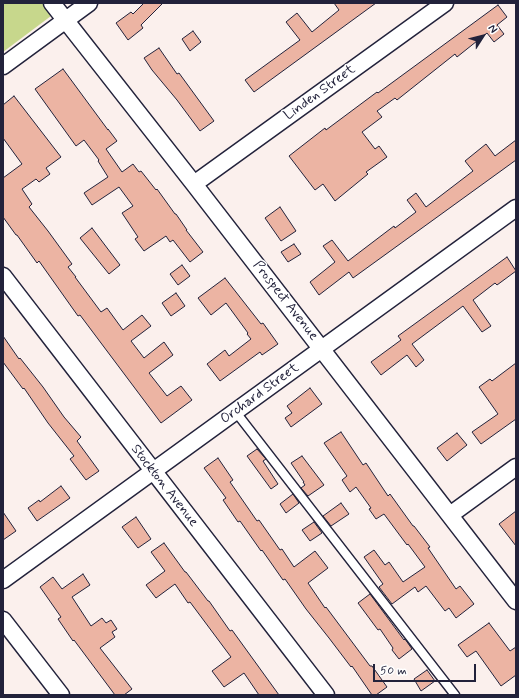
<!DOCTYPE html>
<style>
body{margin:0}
#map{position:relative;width:519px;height:698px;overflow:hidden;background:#fbf0ed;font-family:Mynerve,sans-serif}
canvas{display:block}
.frame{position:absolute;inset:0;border:4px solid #22223b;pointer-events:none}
.north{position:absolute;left:463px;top:16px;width:40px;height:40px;-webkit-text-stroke:3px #fff;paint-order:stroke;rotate:54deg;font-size:11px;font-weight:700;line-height:16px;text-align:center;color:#22223b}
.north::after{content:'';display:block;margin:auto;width:14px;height:18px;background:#22223b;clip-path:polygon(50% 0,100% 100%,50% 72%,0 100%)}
.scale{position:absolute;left:373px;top:664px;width:103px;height:18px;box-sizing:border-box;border:2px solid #22223b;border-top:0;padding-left:5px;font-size:12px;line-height:14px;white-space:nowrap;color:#22223b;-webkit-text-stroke:3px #fff;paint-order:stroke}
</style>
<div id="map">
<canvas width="519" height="698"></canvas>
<div class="frame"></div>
<div class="north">N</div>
<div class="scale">50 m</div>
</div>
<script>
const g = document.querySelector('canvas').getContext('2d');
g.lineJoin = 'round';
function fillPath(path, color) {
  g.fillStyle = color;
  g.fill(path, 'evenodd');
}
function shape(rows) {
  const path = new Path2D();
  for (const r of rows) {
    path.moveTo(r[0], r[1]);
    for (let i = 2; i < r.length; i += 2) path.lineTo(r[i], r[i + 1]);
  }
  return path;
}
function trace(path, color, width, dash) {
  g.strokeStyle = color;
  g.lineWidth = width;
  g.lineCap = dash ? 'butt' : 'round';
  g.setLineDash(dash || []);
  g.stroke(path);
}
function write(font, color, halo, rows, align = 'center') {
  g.font = font + ' Mynerve,sans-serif';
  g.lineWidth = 3;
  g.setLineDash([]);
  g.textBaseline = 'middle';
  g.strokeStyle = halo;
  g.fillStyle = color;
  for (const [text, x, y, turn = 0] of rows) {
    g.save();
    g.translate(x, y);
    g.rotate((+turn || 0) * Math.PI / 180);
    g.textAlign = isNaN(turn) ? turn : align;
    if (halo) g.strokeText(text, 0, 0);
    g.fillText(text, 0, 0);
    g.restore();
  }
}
fillPath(shape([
 [3,3,42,3,51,16,3,52]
]), '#c7d78c');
const building = shape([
 [144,3,163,3,141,25,143,28,128,40,116,23,131,12,133,14,144,3],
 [334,3,376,3,254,92,245,80,300,40,286,22,297,13,312,32,339,10,334,3],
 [498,5,507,17,497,25,504,34,494,42,487,33,457,57,455,54,397,100,395,98,377,111,382,117,362,132,375,149,379,146,387,157,366,172,368,174,335,201,323,184,315,190,289,156,325,128,326,130,377,92,378,93,498,5],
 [193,31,201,42,190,51,182,39,193,31],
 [159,48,177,74,179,73,214,121,200,131,177,100,152,70,144,58,159,48],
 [63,69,108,130,108,129,117,141,106,149,122,172,133,164,139,172,141,171,156,190,157,189,175,214,176,214,187,230,186,230,203,252,190,262,173,240,170,242,166,236,144,251,135,239,138,237,122,213,133,206,119,187,92,205,84,193,108,177,98,161,99,160,84,140,76,146,35,89,63,69],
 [14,96,61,157,46,168,50,174,39,182,36,179,22,189,32,204,29,207,48,231,72,264,68,267,76,277,75,277,101,312,107,308,123,330,142,315,151,326,131,341,144,358,164,342,173,355,149,373,167,396,181,386,192,400,161,423,80,315,78,316,39,261,37,263,17,235,16,235,3,217,3,178,22,164,3,138,3,105,14,96],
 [516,140,516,160,353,278,349,272,319,295,310,282,335,262,323,246,332,240,348,261,394,226,395,228,416,212,407,200,416,193,426,207,473,171,465,161,486,144,495,156,516,140],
 [280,207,296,231,281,241,265,218,280,207],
 [92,228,120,265,109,274,80,238,92,228],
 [294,244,301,254,288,262,281,252,294,244],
 [507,257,516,271,497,285,495,283,473,300,491,326,482,332,463,306,412,344,424,360,416,367,407,355,381,375,371,362,401,340,398,336,507,257],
 [182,265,190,276,178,285,170,274,182,265],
 [225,278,261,324,263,323,278,344,262,355,260,352,220,381,207,364,225,350,229,356,251,339,247,334,248,333,226,303,211,315,198,298,225,278],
 [176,293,185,306,171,316,162,303,176,293],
 [3,336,19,359,20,358,43,387,64,417,81,437,77,441,99,471,86,480,70,459,74,456,48,423,24,388,23,389,3,362,3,336],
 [516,363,516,419,481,444,472,432,498,414,479,387,490,379,492,381,516,363],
 [310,388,322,404,291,427,285,418,292,413,287,406,310,388],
 [341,432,363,465,366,463,388,496,390,494,413,526,414,526,430,547,428,548,456,589,460,586,474,604,456,618,449,608,445,611,426,586,418,592,415,587,392,604,379,587,383,584,364,557,374,550,385,565,389,562,403,582,425,567,408,544,407,545,384,514,376,519,369,509,371,508,356,487,350,492,342,480,347,476,324,443,341,432],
 [457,433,467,445,447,461,437,448,457,433],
 [257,449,266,459,263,461,278,484,271,489,247,456,257,449],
 [302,456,324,485,308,496,301,488,305,485,303,482,304,482,291,463,302,456],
 [218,458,233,480,230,482,257,521,259,520,280,550,282,549,294,567,315,551,328,568,308,583,325,608,326,607,370,666,372,666,387,687,376,695,372,695,352,666,351,667,329,638,306,609,285,579,283,580,262,550,261,551,240,521,238,522,223,500,226,498,204,468,218,458],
 [61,486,70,498,37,521,28,508,39,500,40,502,61,486],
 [293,494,299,503,286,513,280,504,293,494],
 [341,503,349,514,331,526,323,516,341,503],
 [516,511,516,546,499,524,516,511],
 [3,512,16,531,3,540,3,512],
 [136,517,151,539,138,548,122,527,136,517],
 [314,522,322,533,310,541,302,530,314,522],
 [164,543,185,572,186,572,208,601,209,601,230,631,232,630,279,695,259,695,244,673,224,687,212,671,231,657,190,602,188,603,175,584,156,598,146,585,165,571,151,552,164,543],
 [83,574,90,585,72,597,91,626,102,618,106,623,111,620,117,629,112,632,115,637,100,648,132,689,124,695,115,695,74,640,73,641,58,619,61,617,40,587,53,577,62,589,83,574],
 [370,594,404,640,405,639,412,649,399,659,392,650,393,648,380,629,378,630,358,603,370,594],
 [489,623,510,651,516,647,516,675,501,686,476,651,467,657,458,645,489,623],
 [427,670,435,681,421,691,414,679,427,670]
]);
fillPath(building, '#ecb4a3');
trace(building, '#22223b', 1);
const lane = shape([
 [235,411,455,695]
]);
const street = shape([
 [52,3,194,184,516,601],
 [3,66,89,3],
 [194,184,445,3],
 [3,276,326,695],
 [450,515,516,467],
 [3,580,516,208],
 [3,620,61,695]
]);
trace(lane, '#22223b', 11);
trace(street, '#22223b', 19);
trace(lane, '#fff', 8);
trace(street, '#fff', 16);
write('14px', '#22223b', '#fff', [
 ["Linden Street",320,93,-36],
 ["Prospect Avenue",285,301,52],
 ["Orchard Street",260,394,-36],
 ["Stockton Avenue",164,486,52]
]);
</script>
